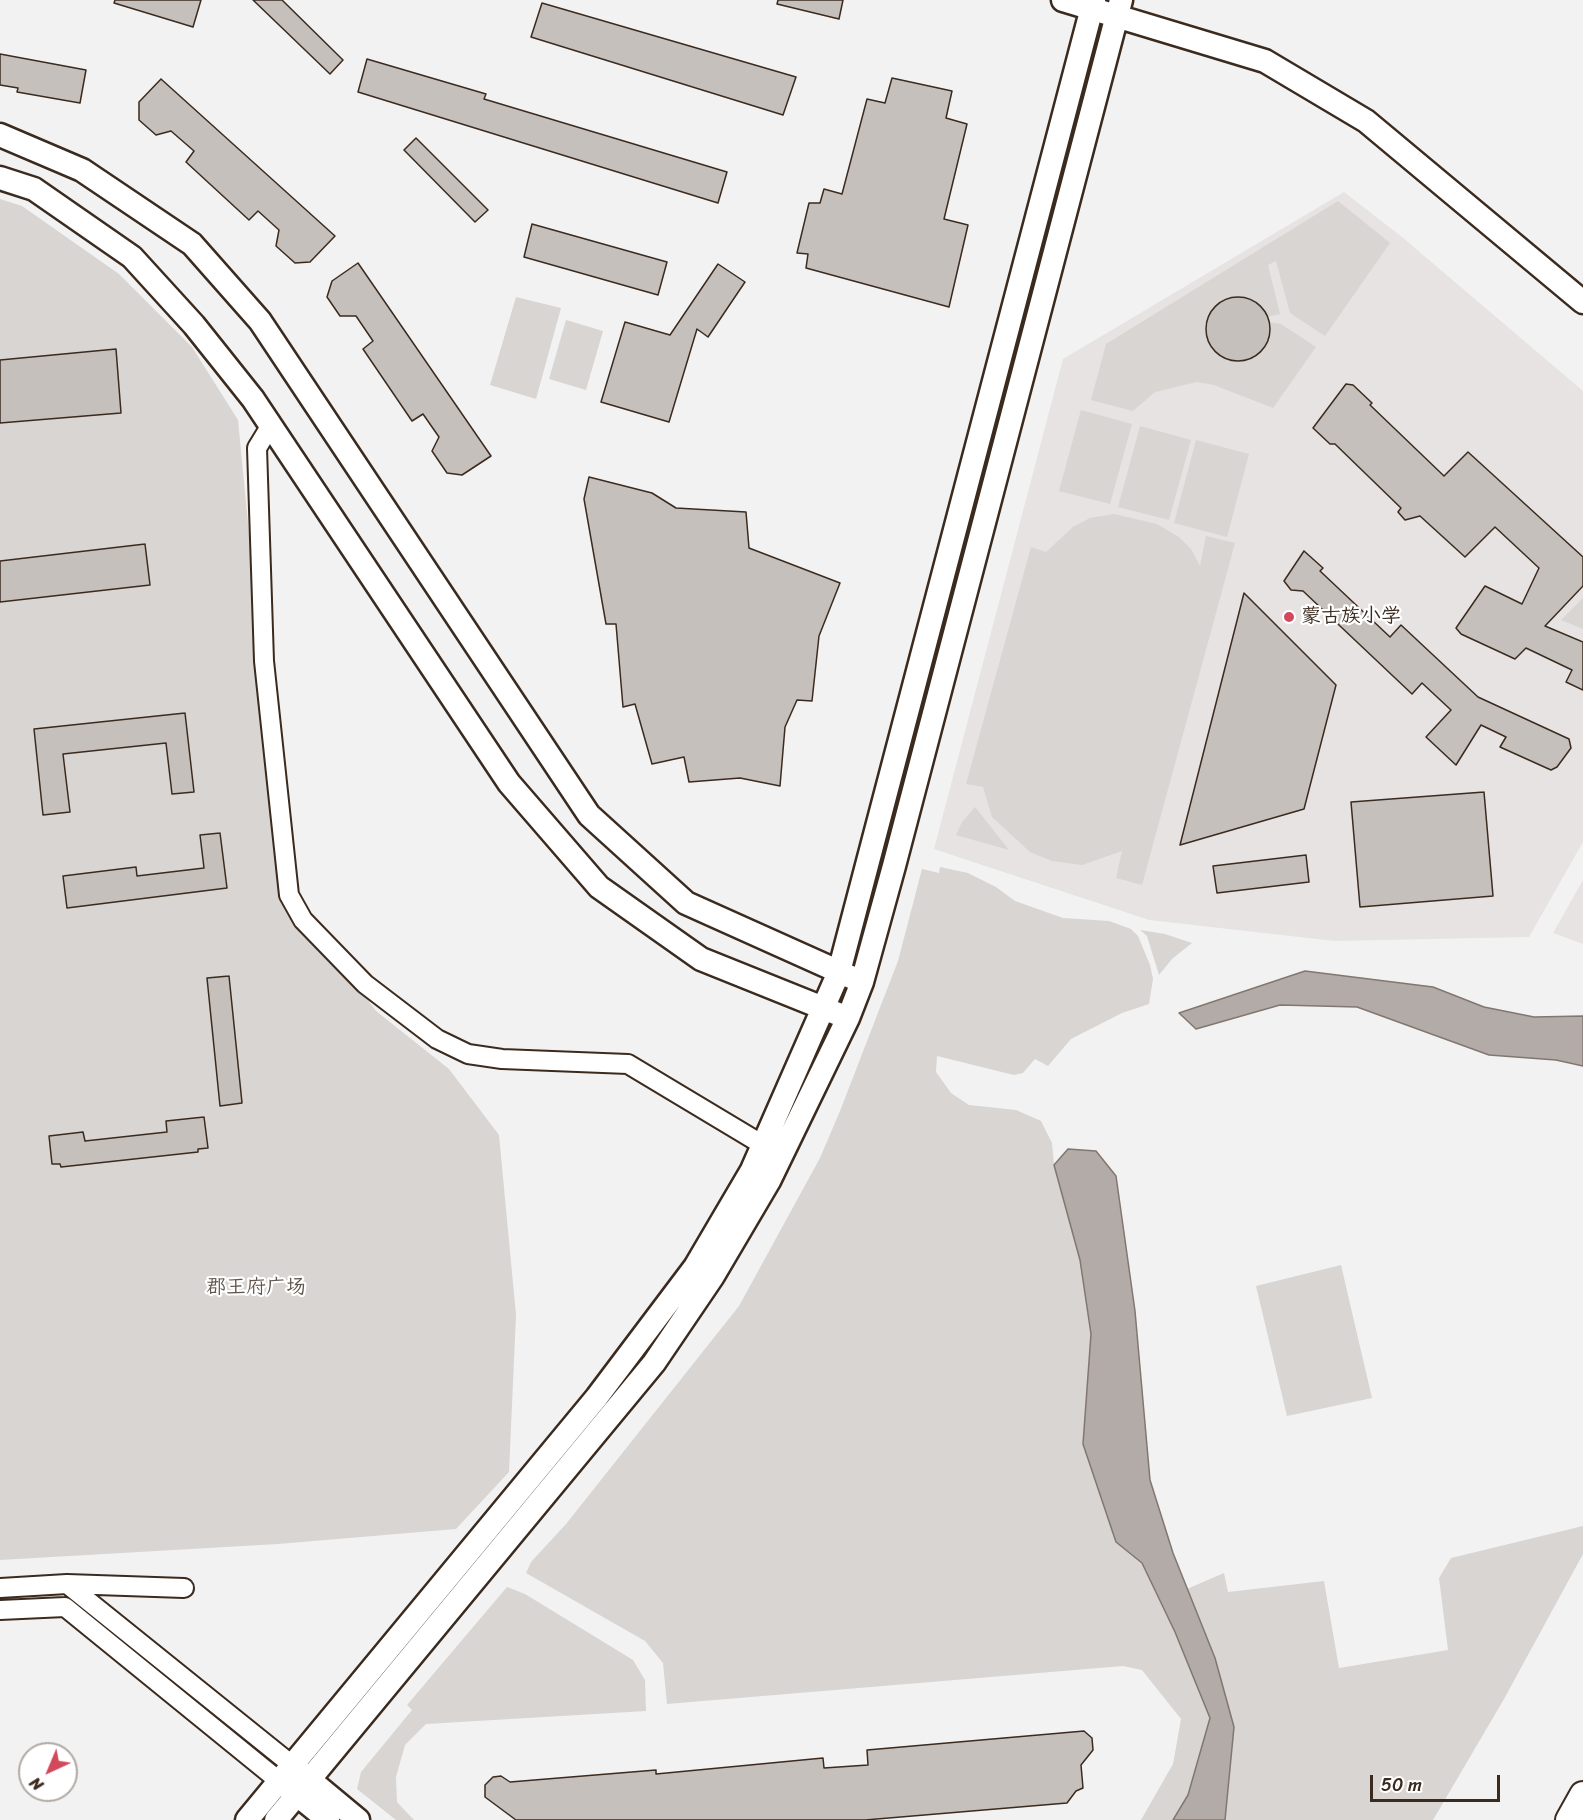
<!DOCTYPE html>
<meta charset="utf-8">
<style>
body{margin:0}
#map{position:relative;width:1583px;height:1820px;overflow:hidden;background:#f3f2f2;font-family:Sriracha,sans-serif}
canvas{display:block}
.north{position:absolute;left:18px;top:1742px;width:60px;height:60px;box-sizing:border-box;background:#fff;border:2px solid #b1aaa5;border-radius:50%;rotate:224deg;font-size:16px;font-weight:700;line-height:24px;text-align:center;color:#3b2a1e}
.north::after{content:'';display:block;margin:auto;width:21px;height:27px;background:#d1495b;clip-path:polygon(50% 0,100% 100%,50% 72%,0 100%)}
.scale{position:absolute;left:1370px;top:1775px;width:130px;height:27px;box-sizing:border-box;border:3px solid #3b2a1e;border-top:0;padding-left:8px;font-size:18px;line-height:21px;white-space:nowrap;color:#3b2a1e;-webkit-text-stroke:4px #fff;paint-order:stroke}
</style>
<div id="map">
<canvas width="1583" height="1820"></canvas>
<div class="north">N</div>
<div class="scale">50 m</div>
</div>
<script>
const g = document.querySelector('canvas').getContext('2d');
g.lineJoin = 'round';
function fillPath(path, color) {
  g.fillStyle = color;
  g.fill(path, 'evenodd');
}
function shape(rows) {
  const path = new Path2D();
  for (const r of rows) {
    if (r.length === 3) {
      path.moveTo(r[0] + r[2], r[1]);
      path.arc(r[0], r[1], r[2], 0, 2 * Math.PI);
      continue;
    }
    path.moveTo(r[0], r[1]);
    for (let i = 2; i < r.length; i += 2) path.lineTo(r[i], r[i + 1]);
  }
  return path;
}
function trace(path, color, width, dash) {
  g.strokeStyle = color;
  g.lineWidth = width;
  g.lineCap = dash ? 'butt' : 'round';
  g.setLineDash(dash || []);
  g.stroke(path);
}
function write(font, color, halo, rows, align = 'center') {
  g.font = font + ' Sriracha,"LXGW WenKai TC",sans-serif';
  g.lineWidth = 4.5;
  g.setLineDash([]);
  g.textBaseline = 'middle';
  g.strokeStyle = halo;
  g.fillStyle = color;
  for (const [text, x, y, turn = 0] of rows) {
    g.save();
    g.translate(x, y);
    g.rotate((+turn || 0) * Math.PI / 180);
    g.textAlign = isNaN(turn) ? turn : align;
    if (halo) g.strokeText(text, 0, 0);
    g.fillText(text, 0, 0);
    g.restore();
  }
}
fillPath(shape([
 [1344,192,1402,237,1583,391,1583,842,1529,937,1335,941,1149,920,934,849,1063,359],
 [1583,880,1583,944,1553,933]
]), '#e6e3e2');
fillPath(shape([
 [0,199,22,206,119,274,192,347,238,420,279,844,311,923,376,1011,449,1069,499,1135,516,1315,509,1472,456,1529,278,1544,0,1560],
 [1338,201,1390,243,1325,336,1290,313,1276,261,1268,265,1280,314,1267,317,1269,322,1281,324,1316,347,1273,408,1214,385,1197,382,1155,392,1133,411,1091,400,1106,344],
 [516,297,561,308,536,399,490,385],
 [566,320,603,331,586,390,549,379],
 [1081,410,1132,424,1110,504,1059,491],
 [1140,426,1191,440,1169,520,1118,507],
 [1196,440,1249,454,1227,537,1174,523],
 [1114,514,1157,524,1179,537,1191,549,1200,566,1206,536,1235,543,1142,885,1116,878,1122,851,1082,865,1052,861,1030,852,992,817,983,787,966,784,1031,547,1046,552,1073,527,1090,518],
 [1583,598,1583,629,1561,620],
 [975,807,1009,850,956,835,962,822],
 [940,867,968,873,996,887,1015,901,1063,918,1109,921,1131,929,1138,936,1150,965,1153,979,1149,1004,1122,1013,1071,1039,1048,1066,1035,1059,1023,1073,1014,1075,937,1056,936,1072,951,1093,969,1105,1016,1110,1041,1121,1052,1143,1054,1165,1080,1260,1091,1334,1083,1444,1116,1542,1142,1563,1175,1632,1210,1718,1188,1795,1173,1820,1141,1820,1173,1764,1181,1719,1142,1670,1123,1666,667,1704,663,1663,645,1641,526,1573,531,1562,566,1524,739,1306,820,1158,840,1111,898,961,922,869,939,873],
 [1140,930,1165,934,1192,943,1172,959,1159,975,1147,936],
 [1341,1265,1372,1398,1287,1416,1256,1286],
 [1583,1526,1583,1554,1504,1699,1433,1820,1225,1820,1234,1727,1215,1658,1187,1589,1224,1573,1228,1592,1324,1581,1339,1668,1448,1650,1439,1578,1451,1558],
 [507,1587,525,1594,633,1660,645,1680,646,1711,426,1724,405,1745,396,1777,397,1802,414,1820,396,1820,357,1789,361,1772,412,1710,407,1705]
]), '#d8d5d2');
const water = shape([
 [1305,971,1433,987,1484,1007,1534,1017,1583,1016,1583,1066,1556,1060,1489,1055,1357,1007,1280,1005,1196,1029,1179,1013,1305,971],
 [1068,1149,1096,1151,1116,1176,1135,1311,1150,1480,1173,1553,1215,1658,1234,1727,1225,1820,1173,1820,1188,1795,1210,1718,1175,1632,1142,1563,1116,1542,1083,1444,1091,1334,1080,1260,1054,1165,1068,1149]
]);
fillPath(water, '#b2aba7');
trace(water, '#827770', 1.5);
const building = shape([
 [115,0,201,0,193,27,114,3,115,0],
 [253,0,282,0,343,60,330,74,253,0],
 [778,0,843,0,839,19,777,4,778,0],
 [542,3,796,77,783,115,531,37,542,3],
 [0,54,86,70,80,103,17,92,18,88,0,85,0,54],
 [367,59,486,94,484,99,727,172,718,203,358,92,367,59],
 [892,78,952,91,946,118,967,124,944,219,968,225,949,307,806,268,808,254,797,253,809,203,820,203,824,189,842,194,867,99,885,103,892,78],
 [161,79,335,236,310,262,295,263,276,246,279,230,258,211,249,220,186,162,194,151,171,131,156,135,139,120,139,102,161,79],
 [416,138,488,210,475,222,404,150,416,138],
 [532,224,667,262,658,295,524,257,532,224],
 [358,263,491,456,462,475,447,473,432,451,439,437,423,414,412,421,363,349,373,341,356,316,340,316,327,297,332,281,358,263],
 [718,264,745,282,708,337,697,329,669,422,601,402,625,322,670,335,718,264],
 [1238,329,32],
 [116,349,121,413,0,423,0,360,116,349],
 [1346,384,1353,385,1372,403,1370,405,1444,476,1468,452,1583,557,1583,586,1545,626,1583,642,1583,690,1566,682,1572,670,1526,648,1515,659,1461,634,1456,628,1485,586,1522,604,1539,568,1495,527,1465,557,1420,516,1405,520,1398,512,1401,508,1335,444,1330,444,1313,428,1346,384],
 [589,477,652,493,676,508,746,512,749,548,840,583,819,636,812,701,797,700,785,727,780,786,740,778,689,782,684,757,652,764,635,704,623,707,616,624,606,624,584,499,589,477],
 [145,544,150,585,0,602,0,561,145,544],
 [1304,551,1323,568,1320,571,1390,637,1401,625,1478,697,1569,739,1571,748,1557,767,1551,770,1500,747,1506,737,1481,725,1456,765,1426,737,1451,710,1422,683,1412,694,1303,591,1291,590,1284,581,1304,551],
 [1244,593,1336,685,1304,809,1180,845,1244,593],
 [185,713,194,792,172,794,166,743,63,754,70,812,43,815,34,729,185,713],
 [1484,792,1493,896,1360,907,1351,802,1484,792],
 [220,833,227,888,67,908,63,876,136,867,137,876,204,868,200,835,220,833],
 [1306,855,1309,882,1217,893,1213,866,1306,855],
 [229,976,242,1103,220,1106,207,978,229,976],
 [204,1117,208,1148,198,1149,198,1152,61,1167,60,1164,52,1164,49,1136,83,1132,85,1141,167,1132,166,1121,204,1117],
 [1084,1731,1092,1738,1093,1750,1081,1765,1083,1788,1076,1791,1067,1803,865,1820,516,1820,485,1797,485,1785,493,1777,501,1776,510,1782,656,1770,656,1774,823,1758,824,1768,868,1765,867,1750,1084,1731]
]);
fillPath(building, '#c6c0bd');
trace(building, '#3b2a1e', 1.5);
const minor = shape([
 [271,425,257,448,264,661,289,895,303,920,365,984,437,1039,468,1054,502,1059,628,1064,763,1145],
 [67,1584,184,1588],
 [0,1588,67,1584,292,1765],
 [0,1610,65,1607,279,1781]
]);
const tertiary = shape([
 [1063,0,1265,61,1366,121,1583,302],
 [0,135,82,170,192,244,260,321,589,815,686,903,853,978],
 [0,178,34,189,132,257,194,325,253,399,509,783,599,887,701,959,838,1014],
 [299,1771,358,1820],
 [285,1785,328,1820],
 [247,1820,597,1397,695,1267,752,1170,839,972,1094,0],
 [276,1820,654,1363,713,1276,769,1181,848,1018,862,982,894,866,1121,0]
]);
const secondary = shape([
 [1569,1820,1583,1795]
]);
trace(minor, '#3b2a1e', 22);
trace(tertiary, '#3b2a1e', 27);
trace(secondary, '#3b2a1e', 30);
trace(minor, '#fff', 18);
trace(tertiary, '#fff', 22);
trace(secondary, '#fff', 26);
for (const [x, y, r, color] of [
 [1289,617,6,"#d1495b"]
]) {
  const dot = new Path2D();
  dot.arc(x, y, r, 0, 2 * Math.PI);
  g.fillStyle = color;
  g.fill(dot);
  trace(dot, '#fff', 2);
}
write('20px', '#3b2a1e', '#fff', [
 ["蒙古族小学",1301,617]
], 'left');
write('20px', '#62554b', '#fff', [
 ["郡王府广场",256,1288]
]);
</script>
